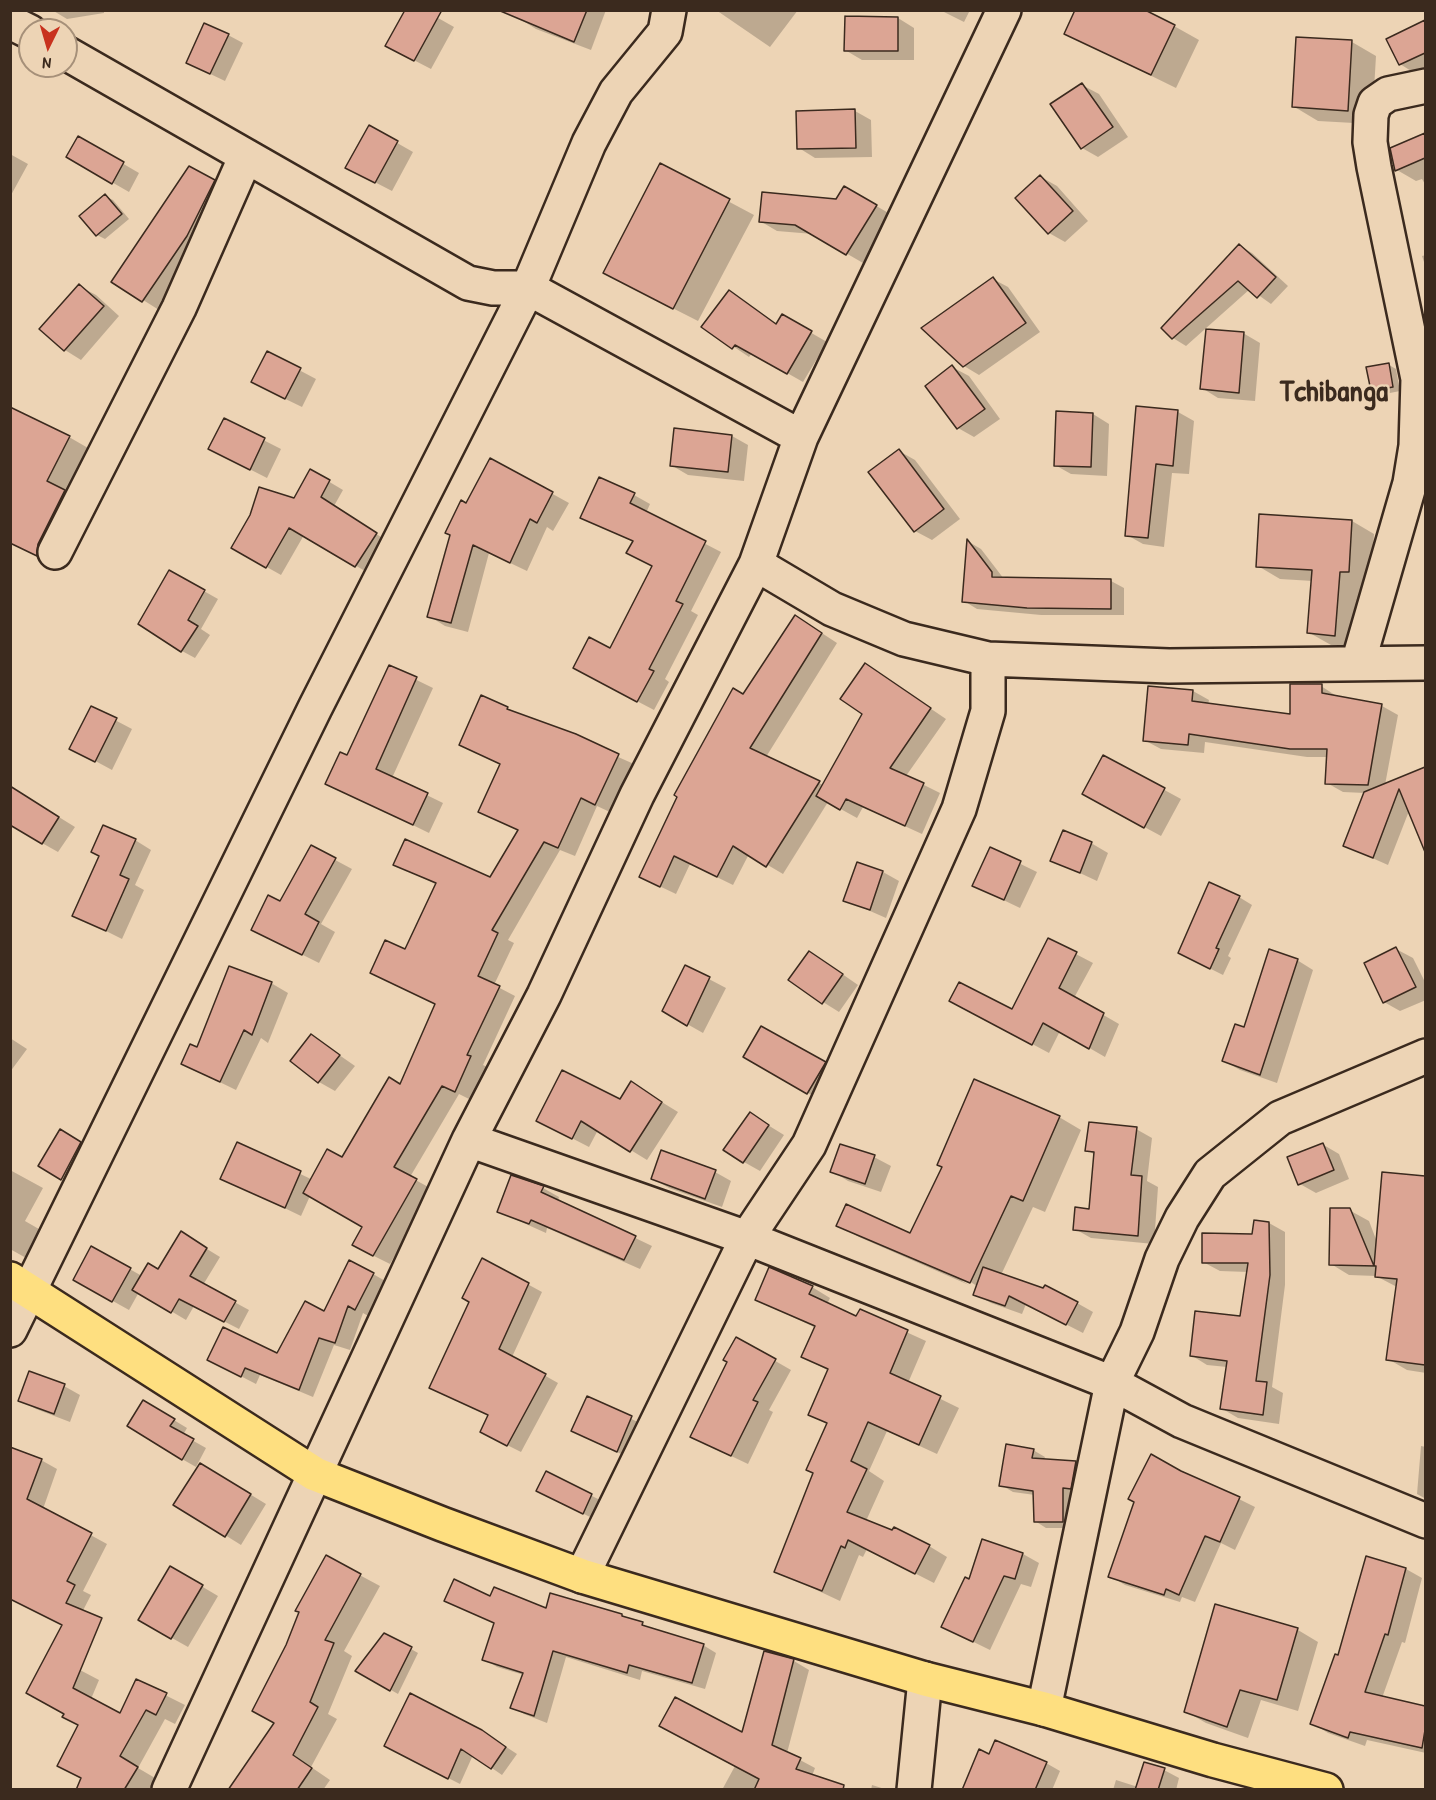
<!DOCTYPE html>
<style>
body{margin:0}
#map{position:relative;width:1436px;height:1800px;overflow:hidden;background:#edd4b5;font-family:"Patrick Hand",sans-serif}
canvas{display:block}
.frame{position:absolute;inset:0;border:12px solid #3b2a1e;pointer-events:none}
.north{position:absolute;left:18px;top:18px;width:60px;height:60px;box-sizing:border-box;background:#edd4b5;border:2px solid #a69079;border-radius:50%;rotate:185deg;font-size:16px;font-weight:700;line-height:24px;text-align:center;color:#3b2a1e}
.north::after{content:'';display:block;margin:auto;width:21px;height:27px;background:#c8321e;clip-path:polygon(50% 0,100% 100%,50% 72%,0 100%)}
</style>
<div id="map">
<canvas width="1436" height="1800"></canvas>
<div class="frame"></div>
<div class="north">N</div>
</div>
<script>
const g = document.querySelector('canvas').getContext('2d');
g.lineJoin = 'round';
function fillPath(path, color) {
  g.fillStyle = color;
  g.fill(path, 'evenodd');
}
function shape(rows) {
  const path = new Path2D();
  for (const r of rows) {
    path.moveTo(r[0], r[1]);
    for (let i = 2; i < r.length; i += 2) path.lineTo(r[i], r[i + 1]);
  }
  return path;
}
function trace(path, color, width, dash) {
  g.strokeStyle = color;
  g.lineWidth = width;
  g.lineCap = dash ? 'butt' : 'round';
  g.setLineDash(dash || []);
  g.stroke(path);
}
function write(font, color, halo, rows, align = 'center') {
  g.font = font + ' "Patrick Hand",sans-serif';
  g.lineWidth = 4.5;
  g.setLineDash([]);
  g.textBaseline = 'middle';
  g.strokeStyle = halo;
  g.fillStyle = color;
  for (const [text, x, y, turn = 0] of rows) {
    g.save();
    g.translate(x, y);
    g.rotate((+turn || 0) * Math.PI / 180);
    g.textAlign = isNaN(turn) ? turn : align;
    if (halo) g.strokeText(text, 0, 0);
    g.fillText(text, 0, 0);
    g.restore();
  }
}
fillPath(shape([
 [52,10,104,10,104,13,67,19],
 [424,10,454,27,431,69,404,55],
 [523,10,606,10,591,50,536,29,520,19],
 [716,10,798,10,770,47],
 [940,10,970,10,964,22],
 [898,18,914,28,914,60,862,60,845,50],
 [1426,22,1426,69,1416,74,1400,64,1388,40],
 [1174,26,1199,40,1176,88,1066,34],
 [228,35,243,43,225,81,202,70],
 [1352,42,1376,56,1372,124,1318,121,1293,106],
 [1082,85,1099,94,1128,137,1098,157,1082,148],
 [855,111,871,120,872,157,815,158,799,148],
 [369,127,413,152,392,191,363,176],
 [1426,135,1426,186,1422,179,1416,181,1397,170,1392,149],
 [79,138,139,173,129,192,68,157],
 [10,154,28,164,10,197],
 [660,165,754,215,698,321,629,286],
 [190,168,230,191,203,245,159,310,113,281],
 [1041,177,1057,186,1088,221,1065,242,1049,233],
 [845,188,892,215,863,263,813,234,777,231,760,221,837,200],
 [105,196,113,200,129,219,105,239,97,235],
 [1240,246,1252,253,1288,286,1271,304,1250,289,1186,346,1173,338,1163,328],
 [1426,255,1426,268,1422,256],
 [993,279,1008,287,1040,332,979,375,964,366,924,328],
 [79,286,96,295,119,316,81,360,65,350],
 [729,292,777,324,782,316,827,342,803,382,752,353,749,357,703,326],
 [1243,333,1260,343,1255,401,1218,398,1202,388],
 [267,353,316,379,302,407,269,391],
 [1389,365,1396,369,1400,391,1380,395,1372,390],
 [952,367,969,376,1000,419,974,437,958,428],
 [1178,412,1194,421,1189,474,1172,473,1164,547,1143,544,1127,535],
 [1057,413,1093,414,1109,424,1107,476,1071,474,1055,465],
 [224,420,281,449,267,478,210,449],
 [732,436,748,445,744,481,688,475,671,465],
 [69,437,88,448,66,492,83,503,56,566,10,543],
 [899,451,915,460,960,519,932,540,915,531],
 [491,460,569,503,553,531,547,527,527,571,489,553,468,632,445,626,429,616,467,505],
 [311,471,343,490,334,506,390,543,370,574,304,535,281,575,233,548,295,500],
 [634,495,650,504,646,513,721,552,691,611,698,615,665,679,669,682,654,710,591,677,611,650,654,567,634,542,582,517],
 [1352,521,1374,534,1371,585,1362,584,1357,648,1331,645,1308,632,1313,581,1280,579,1258,566],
 [969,542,981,549,1004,579,1111,581,1124,588,1124,615,1041,615,977,609,964,601],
 [170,572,218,599,201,629,210,635,195,658,182,651],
 [811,626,837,643,766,757,823,785,864,714,881,675,946,719,906,776,940,793,922,834,863,807,857,818,828,802,783,874,749,854,733,885,690,864,676,894,657,885,744,696],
 [390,667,433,688,392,778,443,803,429,833,327,783,348,757],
 [1321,686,1338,697,1382,706,1398,715,1385,785,1426,769,1426,853,1409,811,1388,865,1345,846,1365,793,1343,792,1327,783,1328,757,1307,757,1205,742,1204,753,1161,749,1144,740,1193,691,1209,700,1208,705,1292,716],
 [92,708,132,729,112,770,88,757],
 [507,708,634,764,612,813,597,806,575,856,560,850,508,940,514,943,494,985,515,996,483,1065,487,1067,471,1100,459,1094,410,1177,432,1189,390,1264,370,1254,364,1226,310,1196,301,1216,222,1178,237,1144,313,1180,342,1159,401,1086,437,1005,372,972,406,951,437,885,395,864,491,879,519,831,480,812,501,765,461,745],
 [1104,757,1181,799,1161,836,1100,803],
 [33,801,75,827,58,852,42,843],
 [135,840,151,850,135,885,144,890,122,939,74,915],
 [1091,843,1108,853,1097,881,1052,860],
 [311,847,352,869,321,924,335,932,319,963,269,938,280,903],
 [990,849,1037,872,1020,908,974,886],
 [883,872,899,881,886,918,845,900],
 [1239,897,1252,905,1228,956,1231,958,1223,975,1193,960],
 [1049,940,1093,963,1074,998,1119,1024,1105,1057,1060,1031,1049,1053,967,1009,1012,1011],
 [1396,949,1413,958,1426,984,1426,1000,1400,1011,1384,1002],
 [1297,960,1313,970,1277,1083,1240,1070,1224,1061,1245,1029],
 [825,962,858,985,839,1012,823,1002],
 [686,967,726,988,703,1033,664,1011],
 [271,983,288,993,268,1043,261,1038,236,1090,199,1072],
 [762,1028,841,1072,824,1102,745,1057],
 [312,1036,355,1066,335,1091,319,1082],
 [10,1038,27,1049,10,1072],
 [647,1093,678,1112,647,1160,598,1130,589,1147,554,1129,620,1101],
 [750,1114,784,1135,760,1171,744,1162],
 [1059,1117,1081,1130,1045,1212,1033,1207,1001,1275,1077,1303,1093,1312,1083,1333,1026,1304,1022,1314,991,1303,975,1294,977,1286,964,1278,962,1281,969,1285,859,1237,838,1225,911,1235],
 [1136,1129,1152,1138,1147,1181,1158,1187,1154,1244,1091,1238,1075,1229,1090,1210,1095,1155,1087,1150],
 [61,1131,97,1153,78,1188,40,1166],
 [1322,1144,1339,1154,1349,1179,1316,1193,1300,1184],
 [874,1157,891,1166,881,1192,848,1181,832,1171],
 [10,1170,43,1188,25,1221,51,1236,35,1263,10,1249],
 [715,1172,731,1181,722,1207,669,1188,653,1179],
 [1383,1174,1426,1177,1426,1373,1407,1370,1388,1359,1397,1287,1376,1276,1349,1275,1331,1264,1349,1210,1369,1221,1377,1242],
 [543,1188,559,1197,558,1201,652,1246,640,1269,547,1228,546,1233,499,1212],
 [1269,1223,1285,1232,1285,1285,1272,1387,1283,1393,1279,1424,1238,1418,1221,1408,1227,1367,1207,1365,1191,1355,1242,1318,1248,1272,1220,1271,1203,1262,1254,1235],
 [181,1233,220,1257,203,1285,249,1310,239,1329,194,1306,186,1320,139,1292,129,1310,75,1280,92,1248,142,1276,159,1271],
 [483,1260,542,1292,512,1357,558,1383,521,1452,495,1439,490,1416,471,1302],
 [373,1274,387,1282,370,1317,363,1313,350,1350,334,1345,313,1397,260,1375,256,1384,223,1367,278,1355],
 [812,1287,830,1298,827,1304,857,1318,860,1311,926,1341,908,1383,959,1408,937,1454,887,1431,869,1471,884,1481,866,1521,929,1546,947,1557,934,1583,867,1549,863,1557,859,1555,840,1601,776,1571,815,1473,828,1425,810,1414,829,1371,803,1357,816,1328,757,1300],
 [737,1339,791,1370,769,1410,773,1412,748,1464,708,1445],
 [64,1386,80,1395,70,1422,36,1409,20,1400],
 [588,1398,648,1427,633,1460,573,1430],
 [144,1402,187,1428,183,1435,206,1448,196,1467,182,1459],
 [1421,1446,1426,1447,1426,1499,1417,1494],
 [10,1449,41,1460,57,1469,43,1509,107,1544,83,1591,91,1595,74,1628,10,1597],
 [1033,1450,1045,1457,1044,1460,1076,1463,1087,1469,1074,1528,1046,1528,1035,1521,1035,1495,1013,1492,1001,1485],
 [1152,1456,1255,1507,1235,1550,1221,1543,1195,1602,1182,1597,1180,1602,1125,1585,1110,1576],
 [546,1473,608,1504,600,1522,538,1491],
 [217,1474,266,1504,241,1545,225,1535],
 [1023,1554,1039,1563,1031,1587,1021,1584,990,1650,943,1627],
 [326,1557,380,1586,344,1651,352,1656,328,1714,337,1719,311,1767,330,1780,323,1790,230,1790,276,1723,287,1645],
 [1367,1558,1406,1569,1422,1578,1405,1643,1402,1642,1382,1698,1426,1708,1426,1753,1367,1740,1365,1746,1328,1733,1312,1723,1339,1657],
 [171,1568,218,1596,188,1647,140,1620],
 [491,1598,547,1610,622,1615,655,1631,703,1645,716,1653,705,1689,642,1671,640,1680,566,1657,547,1723,524,1714,512,1707,524,1675,497,1667,484,1659,495,1624,446,1600],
 [1216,1606,1298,1630,1318,1642,1298,1711,1261,1700,1248,1738,1206,1723,1185,1711],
 [411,1649,418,1653,398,1694,358,1671],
 [765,1653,794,1661,809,1670,787,1753,815,1768,812,1776,842,1790,722,1790,735,1766],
 [80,1670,99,1680,91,1699,121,1715,137,1681,185,1705,175,1724,165,1719,138,1768,155,1778,149,1790,77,1790,82,1778,80,1726,66,1714,46,1703],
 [482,1731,517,1754,502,1775,473,1755,460,1784,397,1752],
 [990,1756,1046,1763,1060,1771,1052,1790,964,1790],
 [1164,1770,1179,1778,1176,1790,1113,1790,1116,1780,1138,1787],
 [872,1785,888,1790,871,1790]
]), '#0003');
const building = shape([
 [405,10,442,10,414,61,385,46,405,10],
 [498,10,587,10,574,42,498,10],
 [1075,10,1145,10,1175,25,1151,75,1064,34,1075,10],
 [845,16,898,17,898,51,844,51,845,16],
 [1425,20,1425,53,1399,65,1386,39,1425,20],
 [204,23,229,34,210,74,186,63,204,23],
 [1296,37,1352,40,1348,111,1292,107,1296,37],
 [1082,83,1113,127,1081,149,1050,104,1082,83],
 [855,109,856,148,797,149,796,111,855,109],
 [369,125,398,141,375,183,345,168,369,125],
 [1425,133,1425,158,1395,171,1390,148,1425,133],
 [78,136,124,162,112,184,66,157,78,136],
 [660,163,730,199,673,309,603,273,660,163],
 [189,166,215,180,187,236,142,302,111,282,189,166],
 [1040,175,1073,211,1048,234,1015,198,1040,175],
 [844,186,877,205,846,255,795,225,759,222,762,192,836,199,844,186],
 [105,194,122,214,96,236,79,216,105,194],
 [1239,244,1276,277,1257,298,1238,281,1172,339,1161,328,1239,244],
 [993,277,1026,323,963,367,921,328,993,277],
 [79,284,104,306,64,351,39,329,79,284],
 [729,290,776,324,782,314,812,331,787,374,735,345,732,349,701,327,729,290],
 [1206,329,1244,332,1239,393,1200,389,1206,329],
 [267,351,301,368,285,399,251,382,267,351],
 [1389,363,1393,387,1371,391,1366,367,1389,363],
 [952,365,985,409,957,429,925,386,952,365],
 [1136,406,1178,410,1173,466,1156,464,1148,538,1125,536,1136,406],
 [10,407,70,436,47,481,65,490,38,544,37,556,10,543,10,407],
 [1056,411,1093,413,1091,467,1054,466,1056,411],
 [224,418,265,438,250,470,208,449,224,418],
 [674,428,732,435,728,472,670,466,674,428],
 [899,449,944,509,914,532,868,472,899,449],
 [490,458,553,492,537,523,530,519,510,563,473,545,451,623,427,617,450,535,445,533,461,500,466,503,490,458],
 [310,469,330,480,321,497,377,533,355,567,289,528,266,568,231,548,250,515,259,487,294,498,310,469],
 [599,477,635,493,630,503,706,541,676,601,683,604,649,669,654,671,637,702,573,668,589,637,610,648,652,566,626,553,633,541,580,518,599,477],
 [1259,514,1352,520,1349,572,1340,572,1335,636,1307,633,1312,570,1256,567,1259,514],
 [967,539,992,572,992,577,1111,579,1111,609,1027,608,962,602,967,539],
 [169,570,205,590,188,620,198,626,181,652,138,624,169,570],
 [795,615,822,633,750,748,820,781,766,867,733,846,717,877,674,856,660,887,639,877,677,797,674,795,733,688,743,694,795,615],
 [865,663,931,708,890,768,924,783,905,826,846,799,840,810,816,796,862,714,840,699,865,663],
 [389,665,417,677,376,769,428,793,413,825,325,784,340,752,347,755,389,665],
 [1290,684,1322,684,1322,693,1382,704,1368,785,1325,784,1327,749,1290,749,1189,734,1188,745,1143,741,1148,686,1193,690,1192,701,1290,714,1290,684],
 [481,695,508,707,507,709,576,734,619,754,595,805,581,798,558,848,544,842,492,930,498,933,478,976,500,986,467,1055,471,1056,455,1092,442,1086,394,1167,417,1179,373,1256,352,1245,362,1227,303,1193,327,1149,342,1157,389,1077,400,1084,435,1004,370,973,385,940,405,949,436,883,393,865,405,839,490,877,518,830,478,812,500,764,459,745,481,695],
 [91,706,117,718,95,762,69,749,91,706],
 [1103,755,1165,788,1144,828,1082,794,1103,755],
 [1425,767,1425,852,1399,789,1373,858,1343,846,1364,792,1425,767],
 [10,786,59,817,42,844,10,825,10,786],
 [103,825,136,839,120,875,129,879,106,931,72,916,99,856,91,852,103,825],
 [1063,830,1092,842,1080,873,1050,861,1063,830],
 [311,845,336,858,305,914,319,922,302,955,251,930,268,895,280,901,311,845],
 [990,847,1021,861,1004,900,972,886,990,847],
 [857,862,883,871,870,910,843,901,857,862],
 [1209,882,1240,896,1216,948,1219,949,1210,969,1178,953,1209,882],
 [1048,938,1077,952,1059,988,1104,1013,1089,1049,1043,1023,1032,1045,949,1001,959,982,1012,1009,1048,938],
 [1396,947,1416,987,1383,1003,1364,963,1396,947],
 [1269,949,1298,959,1260,1075,1222,1061,1235,1024,1244,1027,1269,949],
 [809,951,843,974,822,1004,788,980,809,951],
 [685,965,710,977,687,1026,662,1011,685,965],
 [229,966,272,982,252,1035,244,1030,220,1082,181,1064,190,1044,197,1047,229,966],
 [761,1026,826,1062,807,1094,743,1057,761,1026],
 [311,1034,340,1055,318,1083,290,1061,311,1034],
 [562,1070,620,1099,631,1081,662,1102,630,1152,581,1121,572,1139,536,1121,562,1070],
 [974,1079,1060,1116,1023,1201,1011,1196,970,1283,836,1226,846,1204,910,1233,942,1167,937,1165,974,1079],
 [750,1112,769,1125,743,1163,723,1150,750,1112],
 [1089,1122,1137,1127,1131,1175,1142,1176,1138,1236,1073,1230,1075,1207,1089,1209,1094,1152,1085,1151,1089,1122],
 [60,1129,81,1142,61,1180,38,1166,60,1129],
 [237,1142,301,1171,285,1208,220,1179,237,1142],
 [1323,1143,1334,1170,1298,1185,1287,1157,1323,1143],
 [840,1144,875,1155,865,1184,830,1172,840,1144],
 [661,1150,716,1170,705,1199,651,1179,661,1150],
 [1382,1172,1425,1176,1425,1365,1386,1360,1397,1279,1375,1277,1376,1266,1329,1265,1330,1208,1350,1208,1374,1266,1382,1172],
 [511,1175,544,1186,541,1192,636,1236,624,1260,531,1220,529,1224,497,1212,511,1175],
 [1254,1220,1269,1222,1270,1275,1256,1381,1267,1382,1263,1415,1220,1409,1227,1361,1190,1356,1195,1311,1240,1316,1248,1263,1202,1263,1202,1233,1252,1234,1254,1220],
 [181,1231,207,1248,190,1276,236,1301,224,1322,179,1299,171,1313,132,1290,148,1263,158,1269,181,1231],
 [91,1246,131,1268,112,1302,73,1280,91,1246],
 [482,1258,529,1283,499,1349,546,1374,507,1446,480,1432,488,1415,429,1388,469,1302,462,1298,482,1258],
 [349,1260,374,1273,355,1310,348,1306,335,1343,319,1338,299,1390,245,1368,241,1377,207,1360,223,1327,277,1353,305,1301,324,1311,349,1260],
 [769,1267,813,1286,809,1294,856,1316,860,1309,908,1330,890,1373,941,1396,919,1445,868,1422,851,1461,867,1469,847,1512,892,1530,894,1527,930,1545,915,1574,848,1540,845,1548,841,1546,822,1591,774,1572,813,1473,806,1470,827,1423,808,1415,828,1369,801,1357,815,1326,755,1300,769,1267],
 [983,1267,1043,1288,1045,1285,1078,1302,1066,1325,1009,1296,1005,1306,973,1295,983,1267],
 [736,1337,776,1359,753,1400,758,1402,731,1456,690,1437,727,1362,723,1360,736,1337],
 [29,1371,65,1384,54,1414,18,1401,29,1371],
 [587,1396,632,1416,617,1452,571,1431,587,1396],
 [143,1400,175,1419,170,1426,194,1439,182,1460,127,1426,143,1400],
 [1006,1444,1034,1449,1032,1458,1076,1461,1071,1489,1063,1488,1063,1522,1034,1522,1033,1491,999,1486,1006,1444],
 [10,1447,42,1459,27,1499,92,1533,67,1581,75,1585,66,1603,102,1618,73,1688,120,1713,136,1679,167,1693,156,1715,146,1710,120,1756,138,1767,124,1790,76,1790,81,1778,57,1766,78,1725,62,1717,64,1714,26,1693,62,1625,10,1599,10,1447],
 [1151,1454,1181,1471,1240,1497,1220,1542,1205,1536,1179,1595,1166,1589,1164,1595,1108,1577,1134,1502,1128,1499,1151,1454],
 [200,1463,251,1494,225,1537,173,1505,200,1463],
 [546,1471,592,1494,583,1514,536,1491,546,1471],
 [982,1539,1023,1553,1015,1579,1004,1576,973,1642,941,1627,965,1577,969,1579,982,1539],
 [326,1555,361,1574,325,1640,334,1643,310,1702,318,1707,293,1755,312,1768,297,1790,228,1790,274,1723,252,1711,286,1645,299,1612,295,1611,326,1555],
 [1366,1556,1406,1568,1388,1635,1385,1634,1365,1692,1425,1706,1425,1730,1422,1748,1350,1732,1348,1738,1310,1724,1335,1654,1338,1655,1366,1556],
 [170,1566,203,1585,171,1639,138,1620,170,1566],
 [454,1579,490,1596,494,1587,546,1608,550,1593,622,1614,622,1616,643,1622,642,1625,704,1644,692,1683,629,1665,627,1673,553,1651,534,1716,510,1708,523,1673,482,1660,494,1623,444,1601,454,1579],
 [1215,1604,1298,1628,1277,1700,1240,1690,1227,1727,1184,1712,1215,1604],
 [384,1633,412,1647,390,1691,355,1671,384,1633],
 [764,1651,794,1659,772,1745,801,1758,796,1769,844,1785,843,1790,754,1790,759,1779,659,1726,675,1697,742,1732,764,1651],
 [410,1693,482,1730,506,1747,491,1769,461,1749,448,1779,384,1746,410,1693],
 [995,1740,1047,1762,1035,1790,962,1790,979,1749,989,1754,995,1740],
 [1144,1762,1165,1768,1158,1790,1135,1790,1144,1762]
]);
fillPath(building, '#dca594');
trace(building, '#3b2a1e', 1.5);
const minor = shape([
 [10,22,30,32],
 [66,53,468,283,493,288,528,288,801,437],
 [55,552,179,308,246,156],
 [756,564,832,609,904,639,988,659,1169,666,1426,663],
 [1358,663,1410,483,1416,446,1418,379,1374,167,1370,142,1371,115,1375,103,1388,94,1426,86],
 [1426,1056,1280,1118,1210,1174,1182,1218,1162,1259,1137,1332,1112,1383,1182,1421,1426,1521],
 [469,1140,747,1238,1112,1383,1044,1709],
 [10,1330,315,708,528,288,589,143,616,92,665,32,669,10],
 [582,1576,747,1238,809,1145,959,809,988,711,988,659],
 [169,1790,469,1140,544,995,637,795,756,564,801,437,1004,10],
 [914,1790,925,1679]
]);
const major = shape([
 [10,1279,315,1474,442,1524,582,1576,925,1679,1044,1709,1213,1760,1326,1790]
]);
trace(minor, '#3b2a1e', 38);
trace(major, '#3b2a1e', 38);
trace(minor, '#edd4b5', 33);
trace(major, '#fedf80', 33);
write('bold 30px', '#3b2a1e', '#edd4b5', [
 ["Tchibanga",1334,393]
]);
</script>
